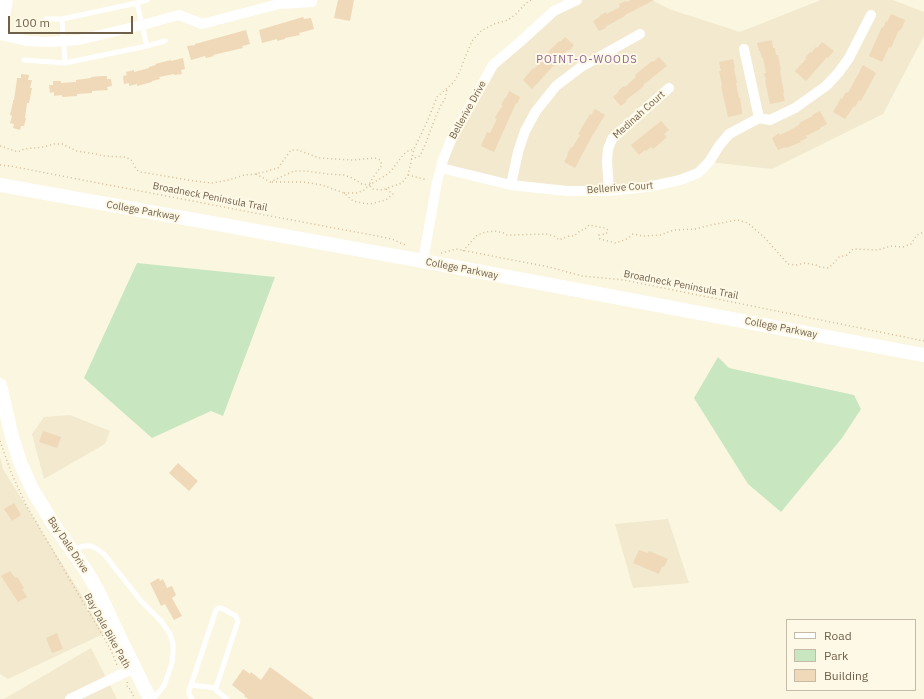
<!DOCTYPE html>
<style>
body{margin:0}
#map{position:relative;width:924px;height:699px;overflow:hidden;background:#fbf6e0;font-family:"IBM Plex Sans",sans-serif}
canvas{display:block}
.legend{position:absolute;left:786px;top:619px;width:130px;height:72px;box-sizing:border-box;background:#fef9e6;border:1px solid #c5bba7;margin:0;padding:5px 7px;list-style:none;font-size:12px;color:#705f49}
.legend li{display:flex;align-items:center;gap:8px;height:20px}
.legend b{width:20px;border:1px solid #c5bba7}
.scale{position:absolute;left:8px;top:16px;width:125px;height:18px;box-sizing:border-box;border:2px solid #705f49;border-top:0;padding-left:5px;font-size:12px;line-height:14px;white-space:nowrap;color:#705f49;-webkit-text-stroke:3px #fef9e6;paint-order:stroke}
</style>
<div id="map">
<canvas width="924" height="699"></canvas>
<ul class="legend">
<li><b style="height:5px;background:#fff"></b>Road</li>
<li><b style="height:11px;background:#c8e7c0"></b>Park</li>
<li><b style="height:11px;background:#efd9b9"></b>Building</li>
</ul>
<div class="scale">100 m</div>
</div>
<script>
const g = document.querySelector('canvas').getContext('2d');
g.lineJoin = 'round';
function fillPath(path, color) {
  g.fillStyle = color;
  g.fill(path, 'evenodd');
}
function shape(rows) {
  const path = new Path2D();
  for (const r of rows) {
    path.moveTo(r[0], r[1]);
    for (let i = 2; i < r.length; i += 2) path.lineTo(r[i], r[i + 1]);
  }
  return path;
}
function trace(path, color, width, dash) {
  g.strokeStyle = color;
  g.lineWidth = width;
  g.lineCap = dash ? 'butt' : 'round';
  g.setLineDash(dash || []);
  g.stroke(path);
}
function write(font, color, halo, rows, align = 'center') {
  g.font = font + ' "IBM Plex Sans",sans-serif';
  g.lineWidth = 4;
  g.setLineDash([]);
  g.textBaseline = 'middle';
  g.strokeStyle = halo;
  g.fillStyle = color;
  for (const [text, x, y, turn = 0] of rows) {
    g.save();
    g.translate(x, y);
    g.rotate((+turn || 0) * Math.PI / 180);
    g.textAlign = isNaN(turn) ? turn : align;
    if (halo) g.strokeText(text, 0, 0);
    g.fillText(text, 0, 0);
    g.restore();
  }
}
fillPath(shape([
 [577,0,652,0,669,9,740,32,821,0,893,0,924,12,924,36,883,114,772,169,709,162,680,180,567,191,441,168,493,65,520,42],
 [70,415,110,431,105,444,44,479,32,434,44,417],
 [0,457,3,469,105,633,8,679,0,674],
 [668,519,689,583,633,588,615,524],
 [91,648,117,699,4,699]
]), '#f2e9cf');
fillPath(shape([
 [137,263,275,277,223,416,211,411,152,438,84,378],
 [718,357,729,368,854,395,861,409,842,438,781,512,748,484,694,398]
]), '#c8e7c0');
fillPath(shape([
 [338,0,354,0,350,21,334,18],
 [631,0,654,0,625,15,625,16,605,27,606,28,599,31,593,21,600,17,599,16,606,12,606,14,620,7,619,4,626,1,627,2],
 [891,14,905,20,902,28,898,32,891,48,889,47,882,62,869,56,882,27,883,28,886,21,887,22],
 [303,17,304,19,311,18,314,29,299,33,300,35,285,38,285,39,277,41,277,39,262,43,259,30],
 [246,30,250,44,242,46,243,48,213,55,214,56,206,58,205,56,191,60,187,46,195,45,195,44],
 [565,37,574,45,569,51,568,50,532,89,523,80,533,68,534,69,544,58,543,57,559,41,560,42],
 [772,40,773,48,775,48,776,55,778,55,781,70,780,70,784,93,783,93,785,101,770,104,765,80,766,80,764,73,766,73,763,58,762,58,760,51,759,51,757,43],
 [822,42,834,51,828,58,827,57,806,81,795,71,806,59,805,58,810,52,811,53,816,47,817,48],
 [659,57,667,66,643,85,644,86,626,100,627,101,621,106,613,97,619,92,618,91,624,86,625,87,636,77,635,75,652,61,653,62],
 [183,58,185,69,181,70,182,74,174,75,174,74,159,77,160,79,152,81,152,82,137,86,137,84,129,86,129,83,124,84,123,76,127,75,126,72,134,70,134,72,149,68,149,67,156,65,155,64,171,60,171,61],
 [733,59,735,68,734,68,737,83,736,83,739,98,740,98,742,112,742,114,728,117,721,86,722,86,719,71,721,71,719,62],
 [863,65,876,73,861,101,859,100,855,107,854,106,845,119,833,112,841,98,842,99,846,92,848,93],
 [21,74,29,75,28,80,32,80,30,88,32,88,29,103,27,103,25,118,26,118,24,126,21,126,20,130,13,128,14,124,10,123,12,116,10,115,13,102,13,100,14,100,17,79,17,78,21,78],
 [102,76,107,76,107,79,111,79,112,86,107,87,108,90,92,91,92,93,77,94,77,96,62,97,62,95,54,96,54,92,50,93,49,85,53,85,53,81,61,81,61,83,76,82,76,80,91,78,91,77],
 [509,91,520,97,517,104,516,103,494,152,481,146,487,132,490,133,497,119,495,118,498,112,503,106,501,105,505,98,506,98],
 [595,109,605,115,592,136,575,168,564,162,568,155,567,154,571,147,572,148,580,135,578,134,590,114,591,115],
 [820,111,827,124,820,128,820,129,806,136,807,138,800,141,801,142,786,148,786,147,778,150,772,138,779,133,780,135,794,128,800,124,799,123,813,116,812,115],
 [661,121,669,130,664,134,667,137,653,149,651,147,646,151,645,150,639,155,631,145],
 [43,431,61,437,57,448,39,442],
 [178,463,198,481,189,491,169,473],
 [14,503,21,515,12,521,4,509],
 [639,550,648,553,649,551,668,559,664,567,662,566,659,574,633,563],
 [10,571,15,578,17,577,21,583,24,588,22,589,27,597,18,602,1,576],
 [159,578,160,581,163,579,167,588,172,586,176,595,172,598,182,616,174,620,165,604,161,606,150,583],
 [57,633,63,649,52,653,46,638],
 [270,667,314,699,248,699,244,696,245,695,232,685,243,669,250,674,251,672,261,680]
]), '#efd9b9');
trace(shape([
 [0,146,18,152,24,149,43,147,54,144,62,144,77,151,96,154,103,156,124,157,130,159,132,161,135,167,138,171,141,172,194,181,212,183,229,180,244,175,256,174,268,171,278,168,291,150,298,150,319,158,353,160,375,158,380,160,382,165,372,179,369,185,373,189,382,190,402,183,408,175,414,149,427,122,437,97,454,82,460,71,464,60,472,41,481,31,494,24,508,20,515,15,526,3,531,0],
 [411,159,420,156,425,145,436,116,441,105,445,99,447,89],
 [0,165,10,166,265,215,377,236,392,239,407,246],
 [256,174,270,182,294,171,306,171,328,174,344,175,352,178,362,184,369,185,385,176,391,171,403,155,408,151,414,149],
 [408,175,427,180],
 [272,182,304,182,322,185,344,193,353,201,362,203,370,204,386,200,393,194,386,189],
 [344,193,357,193,364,190,369,185],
 [463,251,477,235,486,232,495,231,504,233,507,235,513,235,546,234,554,236,559,240,569,236,574,236,581,230,584,230,589,225,605,228,608,230,606,234,599,235,600,239,616,243,627,239,633,234,643,236,660,235,674,230,695,229,711,225,737,220,748,223,764,237,788,264,796,265,805,263,816,265,820,267,829,268,839,257,847,255,853,249,878,250,891,246,903,247,911,244,917,235,924,232],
 [441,253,456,249,549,267,582,276,624,280,924,341],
 [0,441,11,472,25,503,111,650,117,665,118,665],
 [127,682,128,684,127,687,130,689,135,699]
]), '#d3bd9d', 1.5, [1, 3]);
trace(shape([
 [137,3,147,0],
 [46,19,62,19],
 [147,46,165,41],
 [24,60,65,63,147,46,137,3,62,19,65,63],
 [73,549,84,546,91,546,97,549,104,554,141,601,161,621,170,634,173,643,173,653,172,663,164,686,153,699],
 [191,685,216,688],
 [192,699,189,694,189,691,216,610,219,608,221,608,236,616,238,621,216,688,216,690,227,699]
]), '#fff', 5);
trace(shape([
 [0,35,28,41,48,42,79,40,142,25,179,15,202,24,279,4,312,2,312,0],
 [744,49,759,118],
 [441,168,511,185,567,191,609,191,648,187,680,180,698,173,709,162,719,146,729,134,759,118,770,120,795,108,826,86,839,72,849,58,871,15],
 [511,185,518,152,525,131,536,111,556,86,581,67,640,34],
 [609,191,607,161,608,149,612,139,669,88],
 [423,261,437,182,443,160,451,140,493,65,520,42,554,11,577,0],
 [70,699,134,668]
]), '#fff', 10);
trace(shape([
 [0,32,6,0],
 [0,185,423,261,924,355],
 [0,385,12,437,20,462,32,489,52,522,87,572,98,591,119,636,150,699]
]), '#fff', 14);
write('10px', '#705f49', '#fef9e6', [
 ["Bellerive Drive",468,110,-61],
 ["Medinah Court",639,115,-42],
 ["Bellerive Court",620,188,-4],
 ["Broadneck Peninsula Trail",210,197,11],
 ["College Parkway",143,211,10],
 ["College Parkway",462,269,11],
 ["Broadneck Peninsula Trail",681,285,11],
 ["College Parkway",781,328,11],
 ["Bay Dale Drive",68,545,56],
 ["Bay Dale Bike Path",107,631,61]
]);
g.letterSpacing = '1px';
write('11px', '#8d6493', '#fef9e6', [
 ["POINT-O-WOODS",587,60]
]);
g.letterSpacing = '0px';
</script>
